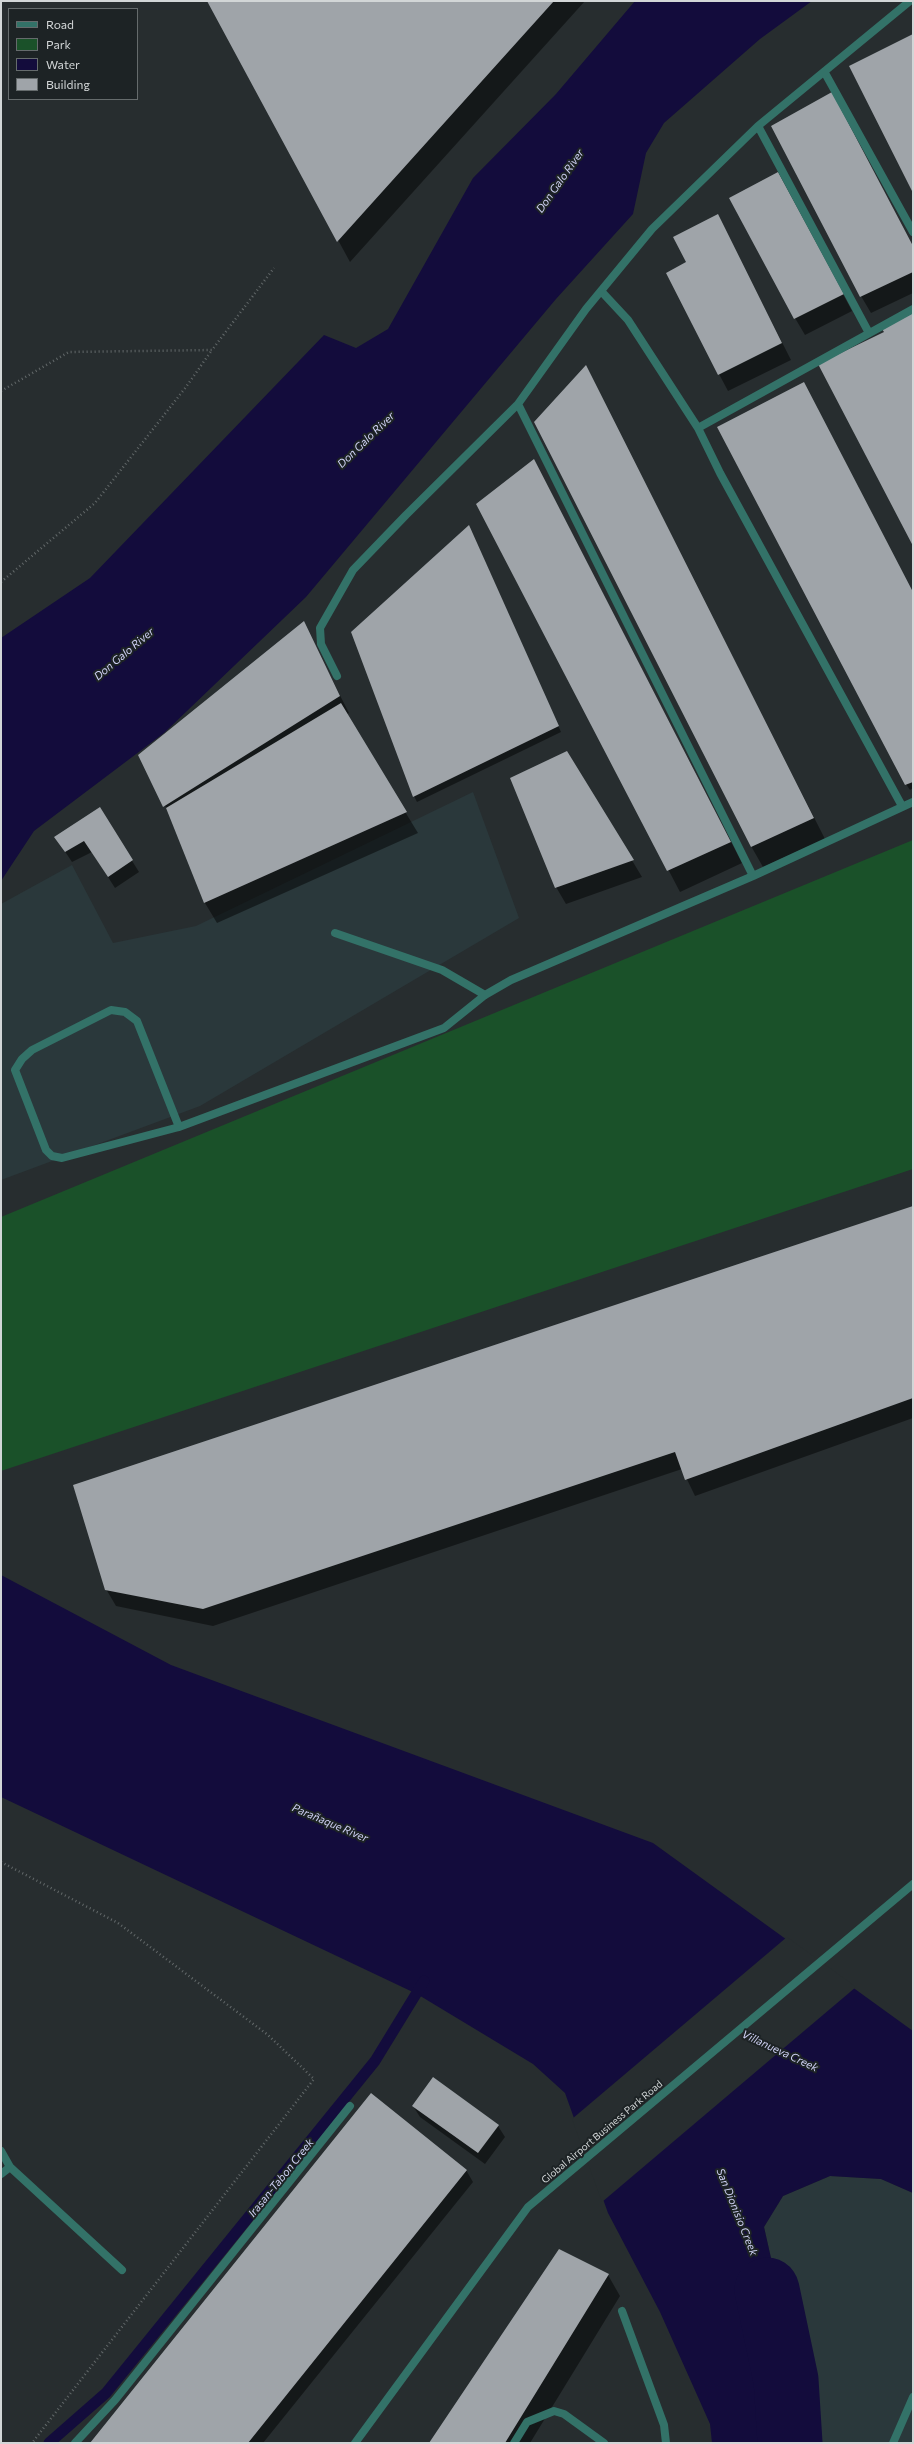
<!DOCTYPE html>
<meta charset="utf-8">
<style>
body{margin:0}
#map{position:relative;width:914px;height:2444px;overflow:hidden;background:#272d2f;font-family:Commissioner,sans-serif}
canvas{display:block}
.frame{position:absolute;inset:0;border:2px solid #d2d6d7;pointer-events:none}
.legend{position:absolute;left:8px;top:8px;width:130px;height:92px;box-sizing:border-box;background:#1d2325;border:1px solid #656b6c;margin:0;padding:5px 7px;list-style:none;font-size:12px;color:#d2d6d7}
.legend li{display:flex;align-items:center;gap:8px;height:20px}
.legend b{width:20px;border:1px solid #656b6c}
</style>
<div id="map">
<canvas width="914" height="2444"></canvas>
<div class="frame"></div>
<ul class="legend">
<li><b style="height:5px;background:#337268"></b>Road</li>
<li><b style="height:11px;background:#1a5129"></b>Park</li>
<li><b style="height:11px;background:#130c3c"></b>Water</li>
<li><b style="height:11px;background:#9fa4a9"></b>Building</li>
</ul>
</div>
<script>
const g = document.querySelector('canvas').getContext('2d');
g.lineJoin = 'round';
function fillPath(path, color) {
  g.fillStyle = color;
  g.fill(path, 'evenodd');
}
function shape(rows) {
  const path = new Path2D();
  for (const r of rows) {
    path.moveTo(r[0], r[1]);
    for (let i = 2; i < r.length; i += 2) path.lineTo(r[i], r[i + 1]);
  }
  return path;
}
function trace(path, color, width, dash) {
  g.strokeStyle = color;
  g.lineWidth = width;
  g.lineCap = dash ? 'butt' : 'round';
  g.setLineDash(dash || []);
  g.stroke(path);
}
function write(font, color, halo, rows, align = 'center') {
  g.font = font + ' Commissioner,sans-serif';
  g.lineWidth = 4;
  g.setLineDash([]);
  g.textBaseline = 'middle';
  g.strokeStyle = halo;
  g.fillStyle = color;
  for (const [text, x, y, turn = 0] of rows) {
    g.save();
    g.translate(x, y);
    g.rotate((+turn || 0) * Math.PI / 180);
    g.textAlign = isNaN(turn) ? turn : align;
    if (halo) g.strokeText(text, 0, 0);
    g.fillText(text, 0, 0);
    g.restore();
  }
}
fillPath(shape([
 [473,792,519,918,200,1106,1,1180,1,904,72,865,113,943,196,926],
 [830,2176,881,2179,913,2193,913,2443,785,2443,787,2329,764,2227,783,2196]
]), '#2a383b');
fillPath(shape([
 [913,840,913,1169,1,1471,1,1217]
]), '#1a5129');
fillPath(shape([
 [635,1,812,1,760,39,664,123,646,153,633,214,556,299,306,597,164,733,34,831,1,881,1,638,90,578,324,335,356,348,388,329,473,178,556,94],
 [1,1575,171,1665,653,1843,913,2031,913,2193,881,2179,830,2176,783,2196,764,2227,787,2329,785,2443,712,2443,710,2424,660,2312,608,2213,565,2093,533,2064,417,1994,1,1797]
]), '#130c3c');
fillPath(shape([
 [787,1937,856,1987,602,2202,572,2119]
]), '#272d2f');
fillPath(shape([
 [208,1,585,1,350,262],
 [787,190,852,311,805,335,795,318],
 [718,216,791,360,728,391,719,374,687,263],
 [913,247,913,293,871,313,861,296],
 [585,367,825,839,763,867,751,846],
 [534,460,742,863,680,892,477,504],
 [472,532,561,732,417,802,414,796],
 [913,594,913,788,910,790,906,784],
 [303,623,349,713,346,715,418,833,217,923,205,903,172,819,139,755],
 [567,752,642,877,566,904,556,887],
 [99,808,139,872,115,888,92,852,72,862,56,838],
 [913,1207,913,1418,695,1496,682,1469,213,1626,116,1606,106,1589],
 [413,2106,498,2126,505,2137,485,2164,420,2117],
 [466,2170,473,2182,263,2443,92,2443],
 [608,2275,620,2296,530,2443,430,2443]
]), '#0007');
trace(shape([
 [49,2443,106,2393,375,2061,424,1981]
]), '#130c3c', 11);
trace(shape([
 [767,2290,786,2380,790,2443]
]), '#130c3c', 65);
fillPath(shape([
 [207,1,554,1,337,242],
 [913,34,913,193,849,66],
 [832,92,913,246,913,272,860,297,771,126],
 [778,172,844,294,794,319,729,198],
 [718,214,782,343,718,375,666,273,686,262,673,237],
 [913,313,913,546,818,364,884,332,882,329],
 [586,365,814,818,751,847,534,422],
 [804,382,913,592,913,782,905,785,717,427],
 [534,459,731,842,667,871,476,504],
 [469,525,559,726,413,797,351,632],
 [304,621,340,696,163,807,138,755],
 [341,703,407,812,204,903,166,808],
 [567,751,634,860,555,888,510,778],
 [100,807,133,860,108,877,84,841,65,852,54,837],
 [913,1206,913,1398,685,1480,675,1452,203,1609,105,1590,73,1485],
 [433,2077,499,2125,478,2153,412,2106],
 [371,2093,467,2170,248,2443,90,2443],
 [559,2249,609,2274,505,2443,429,2443]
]), '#9fa4a9');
trace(shape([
 [1,391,69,352,212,350,274,268],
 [1,582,95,503,186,387,212,350],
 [1,1862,118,1923,268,2035,314,2079,32,2443]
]), '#63696a', 2.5, [1, 3]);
trace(shape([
 [825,73,913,232],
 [758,126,869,333],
 [601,291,628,320,698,428,720,473,902,806],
 [518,404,753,876],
 [698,428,913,309],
 [337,676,321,644,320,628,353,570,406,515,518,404,586,309,652,229,758,126,910,1],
 [335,933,442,970,485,995],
 [179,1127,137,1021,125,1012,111,1010,32,1050,22,1059,15,1070,46,1150,52,1156,62,1158,179,1127,444,1028,485,995,511,980,753,876,913,802],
 [1,2151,10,2167,122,2270],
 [1,2174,10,2167],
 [622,2311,664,2425,666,2443],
 [75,2443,115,2400,350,2106],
 [514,2443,527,2422,554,2411,564,2414,604,2443],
 [893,2443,913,2397]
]), '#337268', 8);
trace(shape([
 [355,2443,528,2207,913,1884]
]), '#337268', 8);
write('10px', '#d2d6d7', '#1d2325', [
 ["Global Airport Business Park Road",602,2132,-40]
]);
write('italic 11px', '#cfd1f4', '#1d2325', [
 ["Don Galo River",560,181,-55],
 ["Don Galo River",366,440,-44],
 ["Don Galo River",124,654,-40],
 ["Parañaque River",330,1823,23],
 ["Villanueva Creek",780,2051,25],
 ["Irasan-Tabon Creek",281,2178,-51],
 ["San Dionisio Creek",737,2212,68]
]);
</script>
